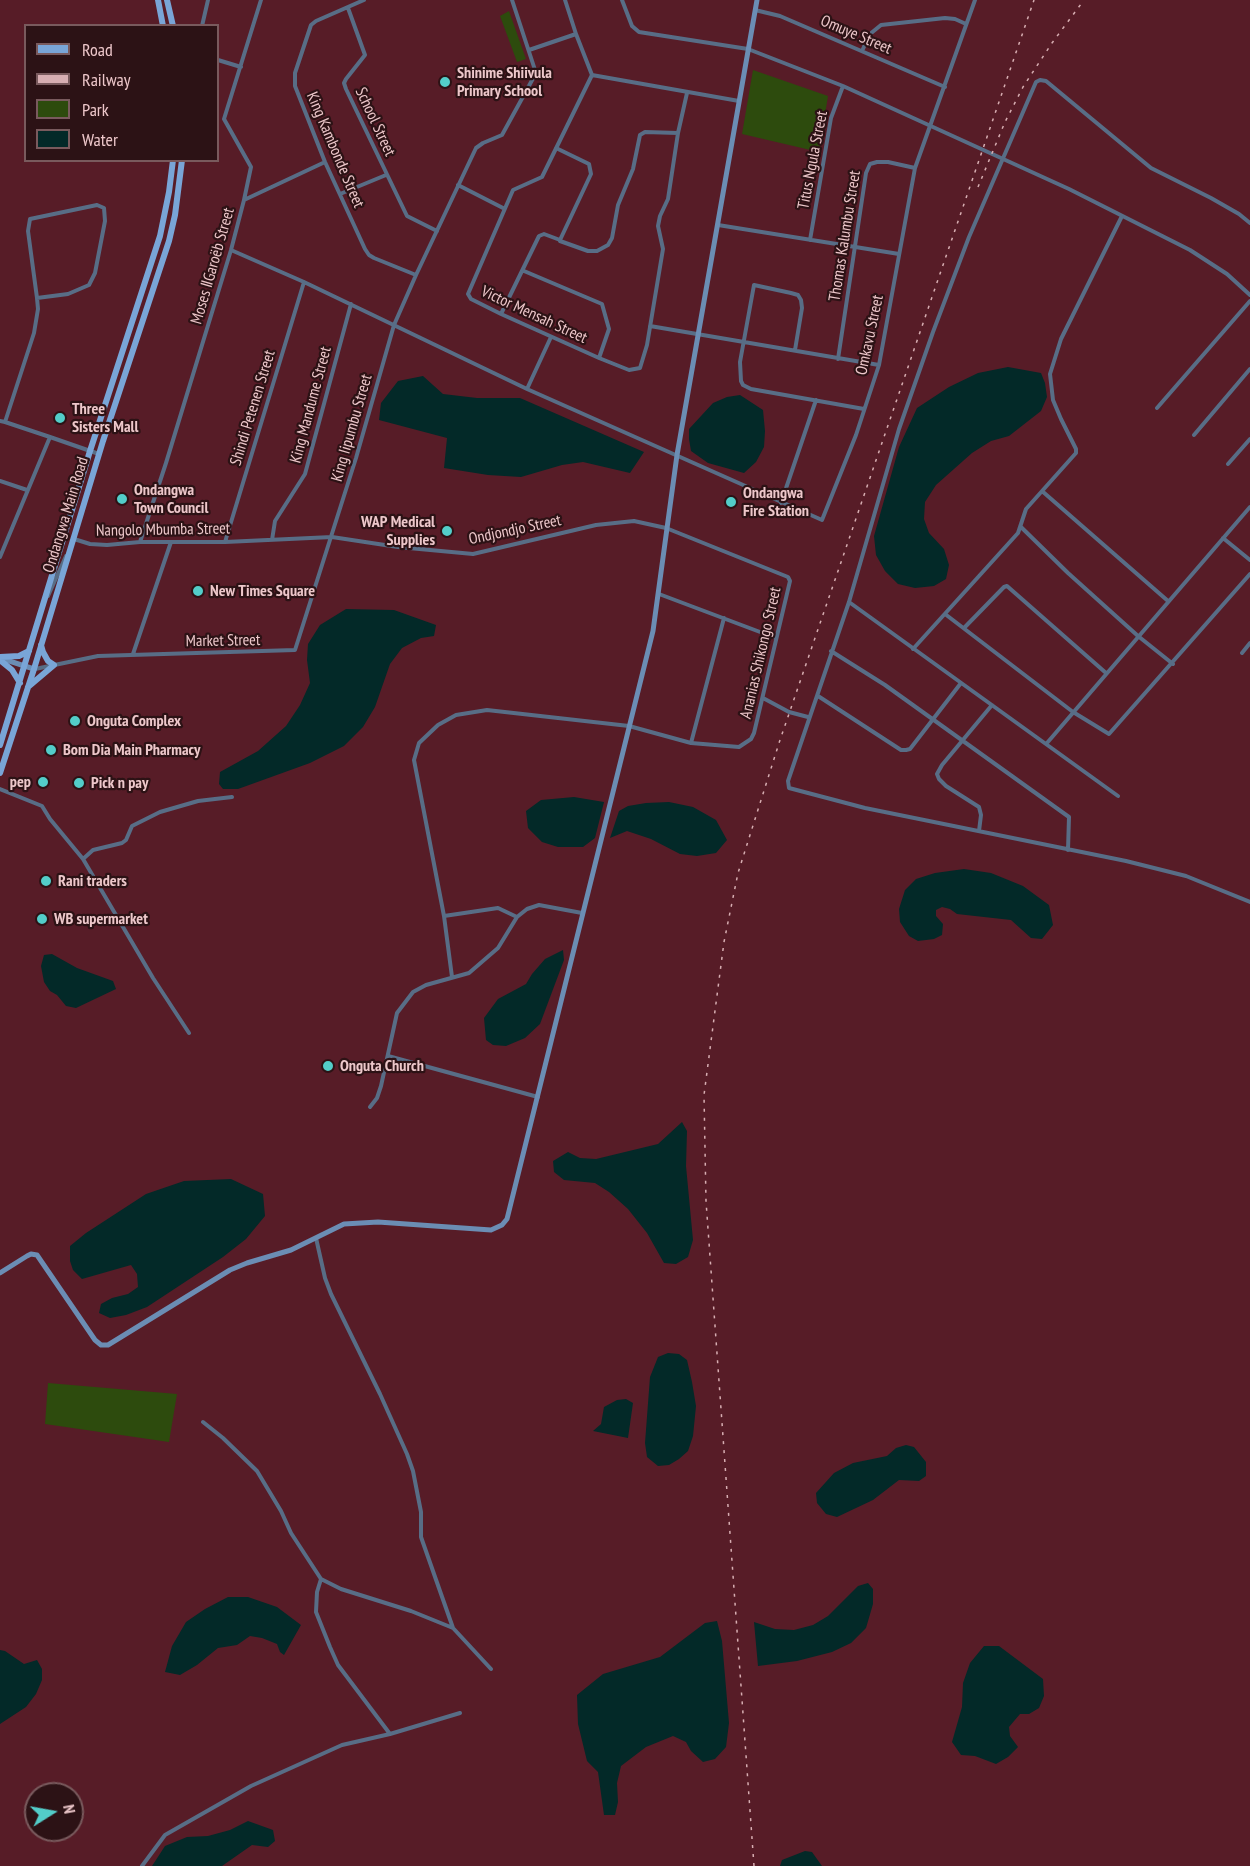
<!DOCTYPE html>
<meta charset="utf-8">
<style>
body{margin:0}
#map{position:relative;width:1250px;height:1866px;overflow:hidden;background:#571c27;font-family:"PT Sans Narrow",sans-serif}
canvas{display:block}
.legend{position:absolute;left:24px;top:24px;width:195px;height:138px;box-sizing:border-box;background:#2c1215;border:2px solid #795a5d;margin:0;padding:8px 10px;list-style:none;font-size:18px;color:#edc7ca}
.legend li{display:flex;align-items:center;gap:12px;height:30px}
.legend b{width:30px;border:2px solid #795a5d}
.north{position:absolute;left:24px;top:1782px;width:60px;height:60px;box-sizing:border-box;background:#2c1215;border:2px solid #795a5d;border-radius:50%;rotate:79deg;font-size:16px;font-weight:700;line-height:24px;text-align:center;color:#edc7ca}
.north::after{content:'';display:block;margin:auto;width:21px;height:27px;background:#53cdc9;clip-path:polygon(50% 0,100% 100%,50% 72%,0 100%)}
</style>
<div id="map">
<canvas width="1250" height="1866"></canvas>
<ul class="legend">
<li><b style="height:8px;background:#79a5d7"></b>Road</li>
<li><b style="height:8px;background:#d7aeb2"></b>Railway</li>
<li><b style="height:16px;background:#2d4b0d"></b>Park</li>
<li><b style="height:16px;background:#032928"></b>Water</li>
</ul>
<div class="north">N</div>
</div>
<script>
const g = document.querySelector('canvas').getContext('2d');
g.lineJoin = 'round';
function fillPath(path, color) {
  g.fillStyle = color;
  g.fill(path, 'evenodd');
}
function shape(rows) {
  const path = new Path2D();
  for (const r of rows) {
    path.moveTo(r[0], r[1]);
    for (let i = 2; i < r.length; i += 2) path.lineTo(r[i], r[i + 1]);
  }
  return path;
}
function trace(path, color, width, dash) {
  g.strokeStyle = color;
  g.lineWidth = width;
  g.lineCap = dash ? 'butt' : 'round';
  g.setLineDash(dash || []);
  g.stroke(path);
}
function write(font, color, halo, rows, align = 'center') {
  g.font = font + ' "PT Sans Narrow",sans-serif';
  g.lineWidth = 4.5;
  g.setLineDash([]);
  g.textBaseline = 'middle';
  g.strokeStyle = halo;
  g.fillStyle = color;
  for (const [text, x, y, turn = 0] of rows) {
    g.save();
    g.translate(x, y);
    g.rotate((+turn || 0) * Math.PI / 180);
    g.textAlign = isNaN(turn) ? turn : align;
    if (halo) g.strokeText(text, 0, 0);
    g.fillText(text, 0, 0);
    g.restore();
  }
}
fillPath(shape([
 [509,11,526,59,517,62,500,16],
 [753,70,828,96,819,152,742,134],
 [48,1383,177,1394,169,1442,45,1424]
]), '#2d4b0d');
fillPath(shape([
 [1008,367,1041,373,1045,383,1047,397,1041,411,1009,436,991,441,972,453,936,485,925,502,924,519,929,533,944,549,949,565,946,579,934,586,915,588,898,584,885,571,876,555,874,536,899,447,917,408,949,387,978,373],
 [423,376,443,394,477,398,520,398,644,452,630,473,583,462,562,465,521,477,488,475,444,468,447,438,379,420,381,403,398,381],
 [740,395,763,410,765,431,764,447,756,462,744,473,708,463,691,451,689,439,689,429,713,403,727,397],
 [346,609,394,610,436,625,434,636,421,638,402,648,390,664,375,707,363,727,344,746,310,763,238,789,223,789,219,784,220,772,258,751,286,726,300,705,310,683,307,660,308,644,320,625],
 [574,797,604,802,595,838,583,847,558,847,542,842,528,828,526,811,541,800],
 [669,802,693,807,716,820,727,840,716,853,697,856,680,854,651,839,627,831,610,838,619,811,628,806,646,803],
 [964,869,991,873,1023,886,1049,905,1053,925,1042,939,1031,938,1011,920,957,914,950,909,942,907,936,910,936,916,943,924,942,935,934,939,918,941,909,936,900,922,899,909,905,890,916,879,935,873],
 [563,950,564,960,540,1024,525,1038,506,1046,493,1045,486,1040,484,1018,498,999,526,984,532,974,545,959],
 [52,954,77,968,113,981,116,989,76,1008,66,1006,57,995,50,991,44,982,41,966,44,955],
 [682,1122,687,1131,686,1166,693,1240,688,1257,676,1264,664,1263,647,1233,628,1209,609,1192,595,1183,564,1180,554,1172,553,1161,568,1152,580,1158,596,1159,658,1144],
 [231,1179,263,1194,265,1216,246,1239,223,1257,147,1307,126,1315,110,1318,99,1313,101,1304,112,1298,128,1294,138,1287,137,1274,131,1265,82,1279,73,1270,70,1261,70,1246,86,1233,146,1194,184,1181],
 [668,1353,679,1354,687,1360,692,1382,696,1406,693,1436,688,1451,679,1459,669,1465,658,1466,647,1457,645,1443,650,1377,658,1357],
 [617,1400,626,1399,633,1403,628,1438,593,1431,601,1424,604,1407],
 [906,1445,914,1447,926,1462,926,1476,919,1481,899,1480,873,1500,837,1517,826,1514,817,1503,816,1493,834,1473,853,1463,887,1456,896,1448],
 [868,1583,873,1589,873,1604,866,1628,851,1643,832,1652,797,1661,758,1666,754,1622,775,1629,794,1630,813,1625,828,1616,858,1586],
 [228,1597,248,1597,277,1607,301,1625,284,1655,280,1652,277,1644,262,1638,250,1636,237,1645,218,1648,197,1665,180,1675,165,1672,172,1646,186,1622,205,1609],
 [717,1621,722,1641,729,1723,726,1747,715,1759,703,1762,691,1751,686,1742,673,1736,646,1747,621,1766,617,1783,618,1802,615,1815,604,1815,598,1772,587,1761,578,1724,577,1695,603,1674,660,1657,705,1623],
 [984,1646,999,1646,1043,1679,1044,1696,1039,1708,1029,1714,1020,1714,1009,1727,1010,1736,1018,1747,1008,1757,996,1764,975,1756,961,1755,952,1742,962,1707,963,1683,970,1663],
 [0,1650,5,1651,24,1664,37,1660,42,1669,42,1680,36,1694,26,1707,0,1724],
 [248,1821,273,1830,275,1841,268,1847,252,1845,222,1866,152,1866,165,1846,187,1837,208,1836,230,1830],
 [805,1851,812,1852,822,1866,780,1866,782,1860]
]), '#032928');
trace(shape([
 [364,0,316,21,311,25,295,73,295,86,325,162,365,249,369,255,374,258,416,275],
 [565,0,576,34,592,75],
 [622,0,632,26,639,32,748,49,843,86,1069,189,1190,250,1227,274,1250,295],
 [348,8,365,55,346,79,344,83,346,89,407,216,437,231],
 [755,10,780,16,945,87],
 [202,26,208,0],
 [529,50,576,34],
 [862,51,870,34,881,25,945,18,955,19,966,24],
 [218,60,241,67],
 [592,75,542,177,513,190,468,294,471,299,501,314,599,358],
 [592,75,739,101],
 [458,185,503,208],
 [340,194,386,175],
 [244,200,325,162],
 [97,205,104,208,105,221,95,273,89,285,68,294,37,298,28,231,30,219,97,205],
 [1250,223,1239,214,1211,198,1151,168,1046,81,1040,80,1036,82,969,237,933,332,899,429,849,602,788,781,789,788,865,808,1126,861,1186,876,1250,902],
 [718,225,899,254],
 [810,240,831,118,843,86],
 [560,241,588,251,597,251,608,245,612,238,618,205,633,169,640,135,645,132,678,133],
 [231,250,304,282,527,389,822,520,856,435,879,365,915,168,975,0],
 [524,271,602,304,609,329,599,358,629,370,640,368,647,345,663,249,658,226,660,216,668,199,678,133,687,93],
 [501,314,539,236,544,234,560,240,591,174,589,164,556,148],
 [650,326,879,365],
 [795,350,802,308,801,300,798,295,791,293,754,285,740,362,741,381,743,385,751,389,864,409],
 [838,359,866,173,870,164,877,162,888,162,915,168],
 [527,389,551,337],
 [1157,408,1250,301],
 [0,421,5,422,34,333,38,309,37,298],
 [5,422,50,437],
 [1194,435,1250,369],
 [1228,464,1250,439],
 [0,481,27,490],
 [1042,491,1168,601],
 [781,503,816,400],
 [1021,527,1068,573,1138,636,1173,664],
 [1223,538,1250,560],
 [74,539,90,544,107,545,140,542,225,542,332,537,398,547,473,554,596,525,634,521,666,528,788,577,790,581,754,733,751,739,739,747,691,743,629,726,487,710,456,715,438,725,419,743,414,760,444,916,452,977],
 [272,540,275,521,305,474,351,304],
 [140,542,166,463,231,250,244,200,251,167,224,119,261,0],
 [225,542,304,282],
 [0,557,50,437,99,454],
 [659,594,776,638],
 [48,596,66,556],
 [849,602,1118,796],
 [945,614,1073,712,1109,734,1250,574],
 [964,628,1004,587,1007,586,1106,673],
 [913,649,1018,533,1026,509,1076,453,1076,449,1061,419,1053,400,1050,374,1061,339,1122,216],
 [831,651,885,685,1069,817,1068,850],
 [1242,653,1250,643],
 [133,654,171,542],
 [35,669,98,656,295,650,356,458,394,325,416,275,476,148,483,143,502,135,536,73,512,0],
 [818,696,901,750,906,750,910,749,961,683],
 [763,698,789,712,808,717],
 [691,743,724,618],
 [1047,743,1250,507],
 [0,789,42,806,50,819,83,859,153,978,189,1033],
 [979,831,981,815,979,807,946,786,939,779,937,774,942,765,992,705],
 [83,859,93,850,122,843,126,840,132,826,160,812,198,801,232,797],
 [444,916,498,908,517,917],
 [388,1056,538,1097],
 [370,1107,377,1098,381,1086,397,1013,413,992,426,985,469,973,498,948,517,917,527,909,539,905,582,913],
 [316,1238,325,1278,331,1294,380,1394,407,1454,413,1471,421,1512,421,1537,453,1628],
 [203,1422,223,1438,257,1471,281,1511,291,1533,321,1579,341,1589,411,1611,453,1628,491,1669],
 [321,1579,317,1592,316,1612,330,1647,338,1665,390,1734],
 [142,1866,165,1835,251,1786,342,1745,390,1734,460,1713]
]), '#586d86', 4);
trace(shape([
 [0,658,34,669],
 [0,1273,27,1256,31,1254,37,1255,95,1340,101,1345,108,1345,230,1270,247,1263,291,1250,344,1224,378,1222,491,1230,502,1225,507,1219,653,631,677,455,757,0]
]), '#6b8db4', 5);
trace(shape([
 [158,0,163,26],
 [167,0,173,26],
 [0,657,19,656,29,651],
 [0,660,12,670,20,683],
 [28,687,54,665,48,661,43,652,41,645],
 [0,745,90,451,160,236,169,192,173,160],
 [0,773,34,669,103,441,169,241,175,215,182,160]
]), '#79a5d7', 6);
trace(shape([
 [978,187,1005,122,1023,87,1052,43,1084,0],
 [754,1866,706,1201,704,1095,724,942,738,873,780,740,1034,0]
]), '#d7aeb2', 1.5, [3, 6]);
for (const [x, y, r, color] of [
 [445,82,6,"#53cdc9"],
 [60,418,6,"#53cdc9"],
 [122,499,6,"#53cdc9"],
 [731,502,6,"#53cdc9"],
 [447,531,6,"#53cdc9"],
 [198,591,6,"#53cdc9"],
 [75,721,6,"#53cdc9"],
 [51,750,6,"#53cdc9"],
 [43,782,6,"#53cdc9"],
 [79,783,6,"#53cdc9"],
 [46,881,6,"#53cdc9"],
 [42,919,6,"#53cdc9"],
 [328,1066,6,"#53cdc9"]
]) {
  const dot = new Path2D();
  dot.arc(x, y, r, 0, 2 * Math.PI);
  g.fillStyle = color;
  g.fill(dot);
  trace(dot, '#2c1215', 2);
}
write('16px', '#edc7ca', '#2c1215', [
 ["Omuye Street",856,35,23],
 ["School Street",375,122,65],
 ["King Kambonde Street",335,150,67],
 ["Titus Ngula Street",813,160,-79],
 ["Thomas Kalumbu Street",845,236,-81],
 ["Moses ǁGaroëb Street",213,266,-74],
 ["Victor Mensah Street",534,315,25],
 ["Omkavu Street",870,335,-78],
 ["King Mandume Street",311,405,-75],
 ["Shindi Petenen Street",253,408,-73],
 ["King Iipumbu Street",352,428,-74],
 ["Ondangwa Main Road",66,515,-73],
 ["Nangolo Mbumba Street",163,530,-1],
 ["Ondjondjo Street",515,530,-12],
 ["Market Street",223,641,-1],
 ["Ananias Shikongo Street",761,653,-77]
]);
write('bold 16px', '#edc7ca', '#2c1215', [
 ["Shinime Shiivula",457,73],
 ["Primary School",457,91],
 ["Three",72,409],
 ["Sisters Mall",72,427],
 ["Ondangwa",134,490],
 ["Town Council",134,508],
 ["Ondangwa",743,493],
 ["Fire Station",743,511],
 ["WAP Medical",435,522,"right"],
 ["Supplies",435,540,"right"],
 ["New Times Square",210,591],
 ["Onguta Complex",87,721],
 ["Bom Dia Main Pharmacy",63,750],
 ["pep",31,782,"right"],
 ["Pick n pay",91,783],
 ["Rani traders",58,881],
 ["WB supermarket",54,919],
 ["Onguta Church",340,1066]
], 'left');
</script>
